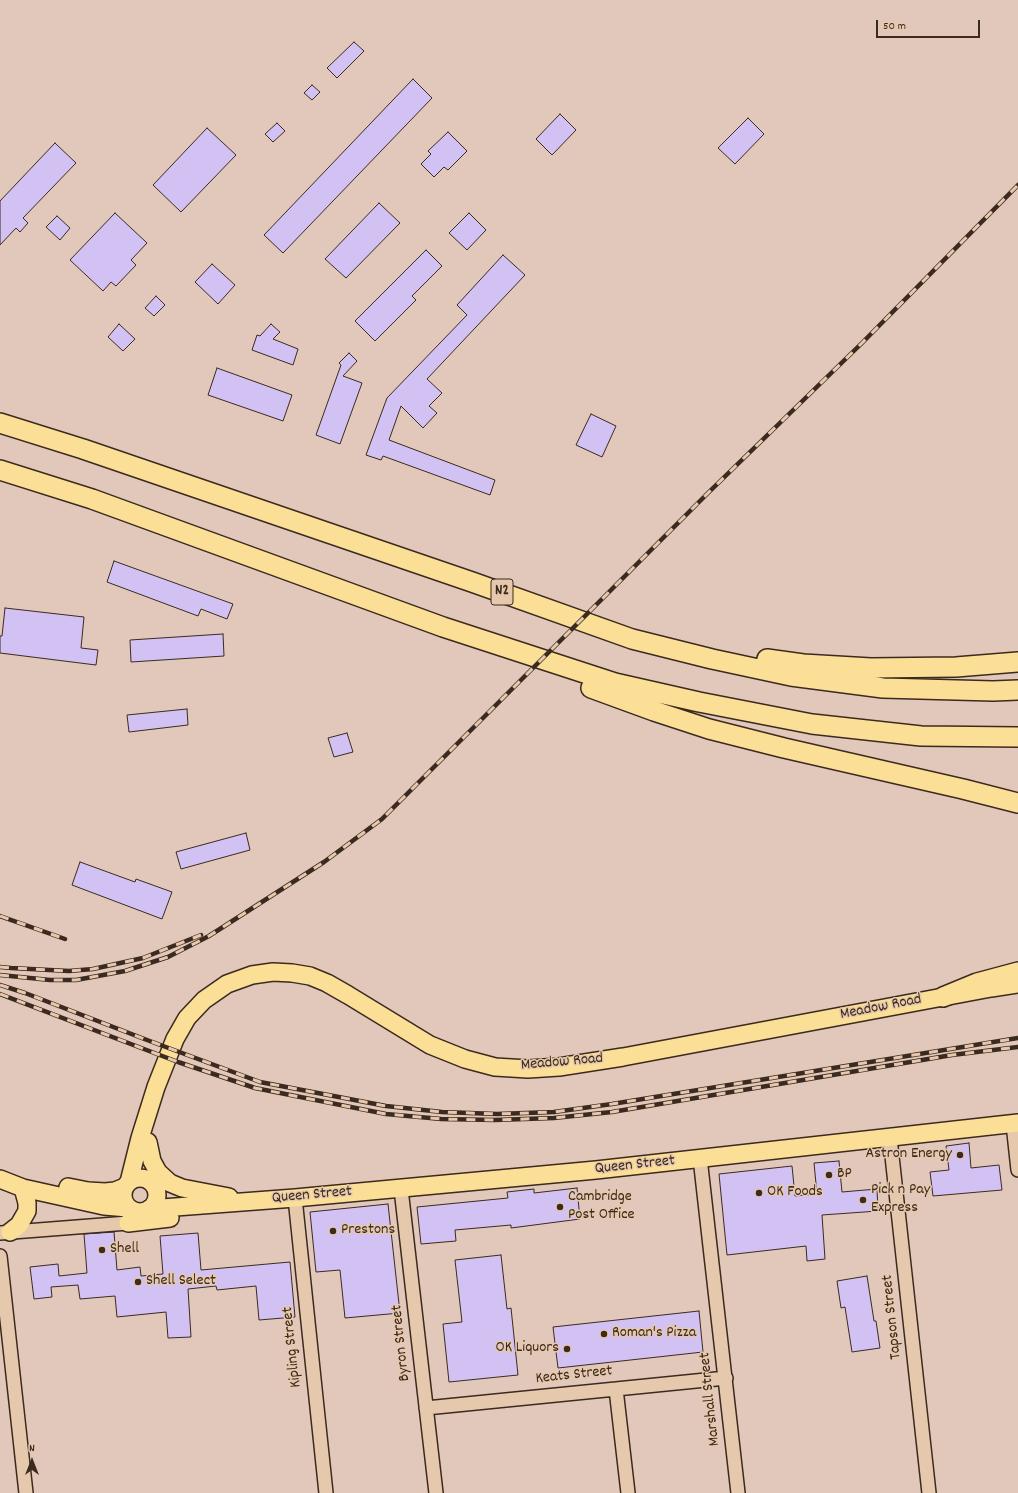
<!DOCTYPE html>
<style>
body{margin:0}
#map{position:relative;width:1018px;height:1493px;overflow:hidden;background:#e2c7bb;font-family:Dekko,sans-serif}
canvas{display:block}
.north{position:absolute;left:12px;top:1441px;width:40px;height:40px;-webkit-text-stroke:3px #e6c9ad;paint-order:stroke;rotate:0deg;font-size:11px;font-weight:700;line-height:16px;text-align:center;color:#3b2a1e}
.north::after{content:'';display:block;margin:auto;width:14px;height:18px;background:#3b2a1e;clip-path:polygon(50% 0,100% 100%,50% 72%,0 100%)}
.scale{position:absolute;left:876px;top:20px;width:104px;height:18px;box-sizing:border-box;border:2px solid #3b2a1e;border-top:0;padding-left:5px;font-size:12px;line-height:14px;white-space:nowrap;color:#3b2a1e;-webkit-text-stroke:3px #e6c9ad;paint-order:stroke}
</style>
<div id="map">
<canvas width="1018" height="1493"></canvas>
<div class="north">N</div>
<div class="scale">50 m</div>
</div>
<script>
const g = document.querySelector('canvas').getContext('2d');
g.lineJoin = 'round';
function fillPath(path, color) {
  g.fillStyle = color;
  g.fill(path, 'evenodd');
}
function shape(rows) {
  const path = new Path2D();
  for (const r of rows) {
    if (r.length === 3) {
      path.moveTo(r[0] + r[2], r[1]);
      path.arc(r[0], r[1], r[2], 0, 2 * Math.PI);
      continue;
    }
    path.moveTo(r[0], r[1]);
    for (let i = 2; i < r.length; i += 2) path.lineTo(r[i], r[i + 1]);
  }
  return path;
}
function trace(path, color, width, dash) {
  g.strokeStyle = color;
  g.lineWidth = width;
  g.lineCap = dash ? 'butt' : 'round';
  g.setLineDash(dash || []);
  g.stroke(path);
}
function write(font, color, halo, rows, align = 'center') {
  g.font = font + ' Dekko,sans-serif';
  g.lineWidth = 3;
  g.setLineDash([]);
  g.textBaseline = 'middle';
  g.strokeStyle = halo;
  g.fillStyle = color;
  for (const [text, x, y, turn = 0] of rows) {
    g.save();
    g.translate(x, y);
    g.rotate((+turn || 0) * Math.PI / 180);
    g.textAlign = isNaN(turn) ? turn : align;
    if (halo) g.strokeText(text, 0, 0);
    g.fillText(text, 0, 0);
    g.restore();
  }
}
const building = shape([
 [354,42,364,51,337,78,327,68,354,42],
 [413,79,432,98,283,253,264,235,413,79],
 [312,85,320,92,312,100,304,93,312,85],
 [560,114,576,130,552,155,536,139,560,114],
 [748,118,764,134,735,164,718,148,748,118],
 [277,123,285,131,273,142,265,134,277,123],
 [207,128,236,155,181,212,153,185,207,128],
 [448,132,467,151,448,170,444,167,434,177,421,164,431,154,428,151,448,132],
 [55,143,76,163,23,218,28,223,20,232,16,228,0,245,0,201,55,143],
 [379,203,400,223,346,278,325,259,379,203],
 [115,213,147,243,131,260,136,265,116,286,111,282,103,291,70,260,115,213],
 [469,213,486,230,467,250,449,233,469,213],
 [57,216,70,228,60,240,46,227,57,216],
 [426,250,442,266,412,296,416,300,375,341,355,321,426,250],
 [503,255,525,275,427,379,442,393,429,406,437,413,423,428,401,406,389,440,495,480,490,495,383,456,381,460,366,455,387,398,467,315,457,305,503,255],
 [212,264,235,285,218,304,195,282,212,264],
 [156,296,165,305,154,316,145,308,156,296],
 [119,324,135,339,123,351,108,337,119,324],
 [271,324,280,332,273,339,298,349,293,365,252,350,257,335,260,336,271,324],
 [349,353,357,361,343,376,362,383,340,444,316,435,341,365,339,363,349,353],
 [217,368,292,395,283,421,208,395,217,368],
 [591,414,616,426,602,457,576,445,591,414],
 [114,561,233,604,227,619,201,609,198,616,107,582,114,561],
 [5,608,84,617,81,648,98,650,96,665,0,653,0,636,2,636,5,608],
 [223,634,224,656,131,662,130,640,223,634],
 [187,709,188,725,129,732,127,715,187,709],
 [347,733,353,752,334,757,328,738,347,733],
 [246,833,250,850,181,869,176,852,246,833],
 [80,862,135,882,136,879,172,892,162,919,72,885,80,862],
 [969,1143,971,1168,999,1165,1002,1190,933,1196,930,1172,949,1170,946,1146,969,1143],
 [839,1161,842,1192,877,1189,878,1211,822,1215,825,1259,807,1261,806,1246,727,1255,719,1174,792,1166,795,1196,817,1194,814,1163,839,1161],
 [577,1188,580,1219,511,1228,511,1225,455,1230,456,1241,421,1244,417,1207,508,1198,507,1192,534,1189,534,1193,577,1188],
 [388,1204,400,1313,345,1318,340,1270,316,1272,310,1212,388,1204],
 [114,1232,117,1270,140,1267,141,1276,163,1274,160,1236,198,1233,201,1270,290,1262,295,1317,259,1320,256,1286,217,1290,216,1286,188,1289,191,1337,168,1338,166,1312,117,1317,115,1296,80,1299,78,1285,51,1287,52,1297,34,1299,30,1267,58,1264,59,1276,87,1273,84,1234,114,1232],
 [501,1255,507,1309,511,1308,518,1375,449,1382,443,1324,462,1322,455,1260,501,1255],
 [867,1276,874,1321,876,1321,880,1348,852,1352,845,1307,841,1308,837,1281,867,1276],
 [699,1311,703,1352,558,1368,553,1327,699,1311]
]);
fillPath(building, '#d2c1f3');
trace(building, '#3b2a1e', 1);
const minor = shape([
 [1013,1124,1018,1170],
 [890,1138,929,1493],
 [700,1158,738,1493],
 [401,1189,436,1493],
 [295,1198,326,1493],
 [0,1233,128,1223,136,1217],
 [0,1256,26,1493],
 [616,1389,628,1493],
 [426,1408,726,1378]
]);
const major = shape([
 [148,1142,152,1161,158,1172,170,1183,182,1188,229,1197],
 [140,1195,17],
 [0,1179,23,1188,104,1206,128,1208],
 [129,1182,140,1138,156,1087,175,1039,187,1018,204,1000,227,984,252,975,273,972,292,973,310,976,327,983,348,995,430,1045,465,1059,495,1067,528,1069,559,1067,623,1057,991,988,1018,984],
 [68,1187,88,1191,105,1192,115,1191,125,1187],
 [149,1209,295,1198,596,1170,1018,1123],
 [128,1223,170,1218],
 [10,1232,19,1225,27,1211,27,1203,23,1188]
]);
const highway = shape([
 [0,423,83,449,472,582,632,639,712,659,791,676,883,688,993,691,1018,690],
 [0,470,92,499,443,627,615,683,699,702,812,724,921,736,1018,737],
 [767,659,803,664,871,668,956,667,1018,662],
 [591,688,654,711,709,729,784,748,963,789,1018,803],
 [943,997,977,983,1018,972]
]);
trace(minor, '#3b2a1e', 16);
trace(major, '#3b2a1e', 20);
trace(highway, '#3b2a1e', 22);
trace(minor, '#e6c9ad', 13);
trace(major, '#fbdf96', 17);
trace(highway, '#fbdf96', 19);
const rail = shape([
 [0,916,65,939],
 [0,967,11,968,69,971,93,969,143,958,201,935],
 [0,975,50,980,76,980,125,971,168,957,209,936,324,862,382,819,709,492,862,343,1018,185],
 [0,985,25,993,147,1040,260,1082,386,1106,442,1112,497,1114,554,1112,612,1104,1018,1038],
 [0,994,178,1062,255,1088,386,1114,441,1119,495,1120,554,1118,612,1112,952,1055,1018,1047]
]);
trace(rail, '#3b2a1e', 4.5);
trace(rail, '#e6c9ad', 3, [9]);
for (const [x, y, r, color] of [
 [960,1155,4,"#3b2a1e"],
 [829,1175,4,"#3b2a1e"],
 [759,1193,4,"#3b2a1e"],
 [863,1200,4,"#3b2a1e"],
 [560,1207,4,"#3b2a1e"],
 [333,1231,4,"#3b2a1e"],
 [102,1250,4,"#3b2a1e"],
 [138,1282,4,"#3b2a1e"],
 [604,1334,4,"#3b2a1e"],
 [567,1349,4,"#3b2a1e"]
]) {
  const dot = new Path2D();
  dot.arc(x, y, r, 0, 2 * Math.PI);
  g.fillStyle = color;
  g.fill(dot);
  trace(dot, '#e6c9ad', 1.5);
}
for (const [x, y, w] of [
 [502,592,22]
]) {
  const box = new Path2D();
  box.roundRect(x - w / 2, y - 13, w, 26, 3);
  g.fillStyle = '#e6c9ad';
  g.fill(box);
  trace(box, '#3b2a1e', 1);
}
write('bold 15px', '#3b2a1e', null, [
 ["N2",502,592]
]);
write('16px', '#3b2a1e', '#e6c9ad', [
 ["Meadow Road",881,1008,-11],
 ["Meadow Road",562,1063,-5],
 ["Queen Street",635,1166,-6],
 ["Queen Street",312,1196,-5],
 ["Tapson Street",893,1317,-96],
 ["Byron Street",402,1343,-96],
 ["Kipling Street",293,1347,-96],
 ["Keats Street",574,1376,-6],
 ["Marshall Street",711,1399,-96]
]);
write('16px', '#3b2a1e', '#e6c9ad', [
 ["Astron Energy",952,1155,"right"],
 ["BP",837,1175],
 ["Pick n Pay",871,1191],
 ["Express",871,1209],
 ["OK Foods",767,1193],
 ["Cambridge",568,1198],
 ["Post Office",568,1216],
 ["Prestons",341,1231],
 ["Shell",110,1250],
 ["Shell Select",146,1282],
 ["Roman's Pizza",612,1334],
 ["OK Liquors",559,1349,"right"]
], 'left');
</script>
